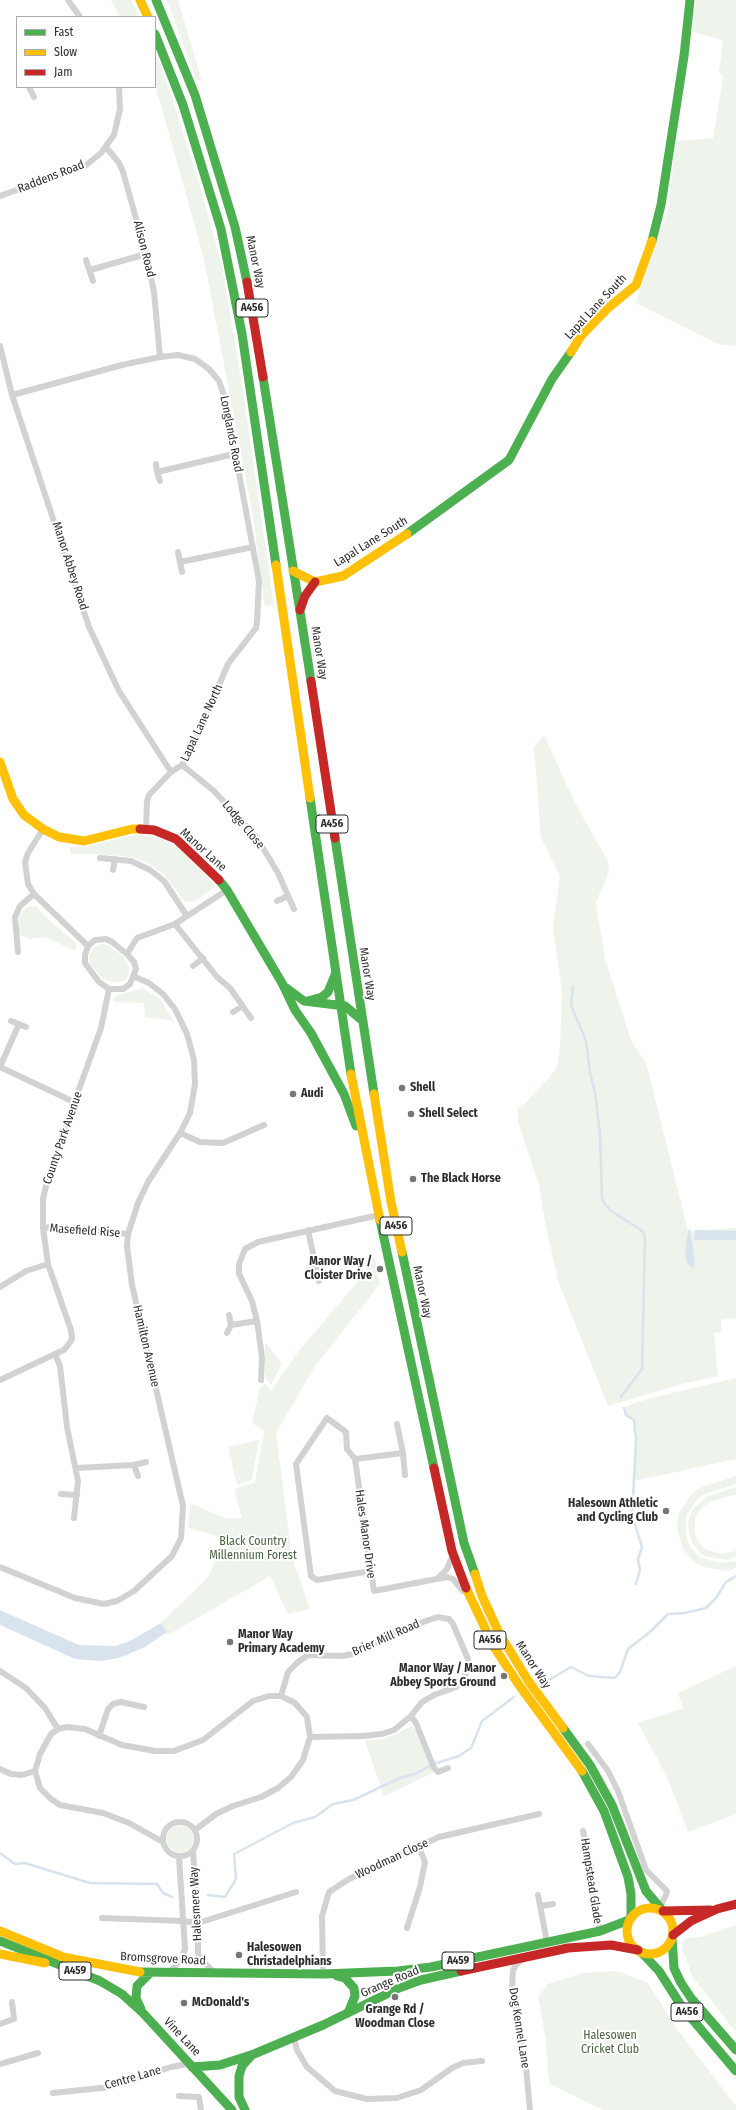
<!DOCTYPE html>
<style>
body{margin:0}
#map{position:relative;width:736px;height:2110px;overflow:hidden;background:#fff;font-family:"Fira Sans Condensed",sans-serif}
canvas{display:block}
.legend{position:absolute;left:16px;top:16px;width:140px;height:72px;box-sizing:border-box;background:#fff;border:1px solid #ababab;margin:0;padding:5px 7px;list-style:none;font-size:12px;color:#2d2d2d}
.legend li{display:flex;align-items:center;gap:8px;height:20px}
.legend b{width:20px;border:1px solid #ababab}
</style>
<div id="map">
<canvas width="736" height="2110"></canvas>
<ul class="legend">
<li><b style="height:5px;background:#4caf50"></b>Fast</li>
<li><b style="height:5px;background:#ffc107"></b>Slow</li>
<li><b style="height:5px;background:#c62828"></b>Jam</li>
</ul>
</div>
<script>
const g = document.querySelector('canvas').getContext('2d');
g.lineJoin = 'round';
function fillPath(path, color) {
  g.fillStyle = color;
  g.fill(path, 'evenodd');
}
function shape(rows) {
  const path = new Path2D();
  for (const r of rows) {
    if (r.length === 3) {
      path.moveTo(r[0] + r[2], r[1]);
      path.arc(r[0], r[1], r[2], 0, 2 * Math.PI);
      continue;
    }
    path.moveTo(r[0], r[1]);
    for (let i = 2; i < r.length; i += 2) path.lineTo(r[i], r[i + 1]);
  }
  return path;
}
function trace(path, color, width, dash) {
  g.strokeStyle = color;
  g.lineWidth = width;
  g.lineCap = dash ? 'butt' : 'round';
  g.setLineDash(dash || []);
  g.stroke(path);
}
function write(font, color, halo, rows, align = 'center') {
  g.font = font + ' "Fira Sans Condensed",sans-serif';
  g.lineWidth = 4;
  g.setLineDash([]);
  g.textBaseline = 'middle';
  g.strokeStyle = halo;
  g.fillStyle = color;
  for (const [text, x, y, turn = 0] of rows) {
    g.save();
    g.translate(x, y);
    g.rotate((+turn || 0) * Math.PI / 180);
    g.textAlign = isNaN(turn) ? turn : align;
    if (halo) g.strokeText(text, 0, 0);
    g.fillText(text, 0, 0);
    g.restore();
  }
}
fillPath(shape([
 [111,0,131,0,139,17,120,17],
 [167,0,178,0,202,81,196,80],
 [697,0,736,0,736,346,718,344,636,303,668,210,676,141,713,138,723,77,719,72,723,40,692,32,693,11],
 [155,53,163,70,200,186,222,266,243,391,274,605,265,606,253,517,204,259,155,84],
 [544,735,575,803,608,861,609,872,596,902,605,959,632,1043,646,1062,688,1231,736,1228,736,1318,721,1320,721,1332,714,1333,718,1376,682,1384,608,1406,558,1281,545,1222,539,1185,518,1122,518,1108,526,1103,557,1068,560,1046,562,992,553,928,560,876,541,837,534,747],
 [141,835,163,839,184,853,208,877,215,887,195,901,185,902,164,874,146,862,131,857,98,854,70,854,70,847,89,846,129,836],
 [31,906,36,906,48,919,77,944,75,951,45,937,29,939,19,934,19,917,25,908],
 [100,944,108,945,123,956,129,967,128,977,123,981,113,982,102,978,90,964,89,956,93,948],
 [143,988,161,1000,174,1021,145,1017,144,1003,113,1002,115,996],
 [374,1255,380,1284,315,1366,276,1433,292,1557,310,1609,288,1614,270,1576,168,1635,161,1623,208,1577,218,1553,222,1537,188,1528,190,1505,195,1505,224,1518,242,1518,234,1489,255,1482,264,1431,252,1423,260,1387,265,1384,271,1391,298,1352,363,1275],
 [265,1342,282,1364,271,1385,265,1377],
 [736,1378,736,1459,634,1481,636,1440,634,1420,626,1415,624,1408,633,1403,672,1393],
 [259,1440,252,1480,237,1485,228,1447],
 [736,1476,736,1484,705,1494,698,1498,686,1516,686,1535,689,1545,699,1557,720,1563,736,1561,736,1568,728,1571,704,1567,695,1563,683,1549,677,1528,679,1513,693,1492,702,1487],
 [736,1487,736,1494,709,1502,699,1511,695,1518,695,1533,697,1540,705,1549,721,1554,736,1551,736,1557,727,1560,708,1557,701,1554,692,1543,688,1528,689,1517,694,1508,706,1497],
 [736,1666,736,1814,688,1832,668,1779,638,1723,683,1708,678,1693],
 [412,1726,417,1732,433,1773,384,1796,365,1741,385,1739],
 [180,1839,13],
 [736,1925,736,2032,692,1976,682,1946,685,1938,701,1937],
 [615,1971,647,1982,677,2029,736,2106,736,2110,603,2110,550,2084,548,2073,546,2040,538,1997,548,1984,583,1973]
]), '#eef3eb');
fillPath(shape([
 [690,1228,695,1262,693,1269,687,1263,685,1251,688,1231],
 [695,1230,736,1231,736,1240,694,1240],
 [0,1610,79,1645,115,1646,130,1641,161,1623,167,1632,145,1647,119,1658,100,1661,75,1659,0,1625]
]), '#d9e3ee');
trace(shape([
 [573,987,571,1005,586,1041,590,1072,595,1093,600,1134,602,1198,604,1203,611,1211,641,1230,644,1234,645,1238,642,1369,621,1397],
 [624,1408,626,1415,634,1420,636,1440,632,1515,642,1547,638,1559,640,1570,636,1584],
 [549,1680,571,1667,589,1676,615,1678,620,1672,628,1649,650,1632,668,1614,685,1613,706,1608,716,1598,726,1582,736,1576],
 [0,1853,15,1864,25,1863,90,1883,157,1884,163,1893,172,1897],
 [208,1895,225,1897,236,1879,234,1854,293,1823,315,1817,333,1804,353,1800,400,1778,415,1774,434,1764,459,1756,471,1748,482,1721,514,1697]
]), '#d9e3ee', 2.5);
trace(shape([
 [68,0,80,17],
 [29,87,34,97],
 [106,147,119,163,123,172,146,254,154,292,160,357],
 [0,196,85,166,101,153,114,135,120,109,119,87],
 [86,260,93,281],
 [90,270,146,254],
 [0,346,12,395,89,627,119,691,171,772],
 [12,395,122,365,160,357,178,355,195,359,209,369,219,381,225,398,259,581,257,622,256,628,228,664,190,753,182,765,171,772,149,795,147,801,146,830],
 [156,464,157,472],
 [160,481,157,472,234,454],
 [178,552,182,572],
 [180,562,253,547],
 [182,765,214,791,257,838,278,873,294,909],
 [43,829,28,853,25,862,28,884,34,894,88,946],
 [100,858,131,861,150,870,164,881,187,916],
 [113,870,115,859],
 [277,901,288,896],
 [175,924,217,977,230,988,251,1018],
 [106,939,112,942,127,954,134,962,136,969,130,984,123,989,109,989,99,982,85,963,85,955,88,946,95,940,106,939],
 [18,952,15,917,20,906,34,894],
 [127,954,137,938,175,924,227,890],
 [193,966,203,958],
 [233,1012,243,1006],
 [11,1021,26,1027],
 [0,1067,74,1102],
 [0,1067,19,1024],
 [180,1133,200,1142,223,1143,264,1125],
 [43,1228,51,1227,128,1234],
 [308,1230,319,1281],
 [307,1271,315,1269],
 [0,1287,26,1271,48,1264],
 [229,1315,231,1325,257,1321],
 [227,1333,231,1325],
 [0,1380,55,1354],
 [261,1380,262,1357,257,1321,252,1301,239,1274,239,1264,245,1249,258,1242,379,1215],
 [397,1424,403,1453],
 [355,1459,347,1449,346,1432,327,1418,296,1464,311,1576,317,1580,370,1571],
 [134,1465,138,1476],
 [76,1468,134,1465,146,1462],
 [405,1475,403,1453,355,1459,374,1591,447,1577,453,1579,463,1591],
 [61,1494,77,1495],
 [74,1518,78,1481,67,1427,60,1366,55,1354,64,1350,68,1345,72,1339,71,1330,48,1264,43,1228,43,1199,49,1173,101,1028,109,989],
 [0,1567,75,1598,104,1604,117,1601,134,1591,172,1556,181,1538,183,1506,132,1285,127,1246,128,1234,138,1203,148,1182,180,1133,190,1113,195,1084,194,1060,187,1034,175,1009,163,994,149,983,135,977],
 [438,1578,447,1569,452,1557],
 [0,1671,26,1688,45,1708,58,1729],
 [281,1696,288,1672,298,1662,308,1655,342,1656,358,1653,399,1630,438,1617,449,1619,453,1624,468,1659,465,1677,456,1687,434,1695,422,1702,411,1716,394,1730,382,1734,363,1736,310,1737],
 [411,1716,416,1723,434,1768,438,1772,448,1768],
 [99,1736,108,1709,113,1704,121,1702,144,1707],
 [588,1744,608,1771,618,1791,646,1870,667,1891,666,1895,659,1908],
 [0,1769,11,1774,22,1775,35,1771],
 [180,1839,17],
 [583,1831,591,1867,591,1886,600,1931],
 [163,1842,129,1823,103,1813,60,1805,51,1799,40,1788,35,1771,40,1754,51,1734,58,1729,67,1727,85,1729,122,1745,155,1751,174,1751,203,1740,253,1701,269,1696,281,1696,295,1703,307,1717,310,1737,303,1760,291,1777,278,1788,261,1797,233,1806,216,1814,195,1830],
 [193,1851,198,1923,198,1953,201,1960,215,1973],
 [538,1895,547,1942],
 [541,1906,553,1904],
 [102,1918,183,1921,198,1923,296,1892],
 [407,1928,420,1887,425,1862,419,1847],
 [523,1959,516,1965,513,1970,512,1988,526,2068,530,2110],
 [169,1973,182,1958,185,1949,179,1857],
 [323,1974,322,1916,329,1892,349,1879,439,1837,539,1814],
 [0,2024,14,2019,12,2002],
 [294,2038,297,2050,307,2067,335,2091,367,2099,397,2098,421,2090,452,2068,463,2063,482,2061],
 [0,2064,38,2053],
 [53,2093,110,2087,171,2067,188,2064],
 [179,2096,199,2097,201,2110]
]), '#d2d2d2', 6);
trace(shape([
 [156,0,195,95,235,227,247,282],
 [155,34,183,105,221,229,242,334,276,565],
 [652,241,661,205,684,56,690,0],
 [263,377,311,681],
 [407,534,509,460,552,379,571,352],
 [310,798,351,1074],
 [335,838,374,1094],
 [219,880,227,890,282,983,295,1010,311,1033,344,1094,356,1126],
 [285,987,304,1001,345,1006,363,1021],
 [308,1001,322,997,328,992,335,975],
 [380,1220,434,1468],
 [402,1252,464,1543,475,1574],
 [563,1728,590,1765,612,1805,646,1891,662,1910],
 [582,1771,604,1811,628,1877,631,1894,631,1917],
 [672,1938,674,1968,681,1983,691,1998,736,2050],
 [0,1941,100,1981,122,1994,143,2013,232,2110],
 [641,1952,659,1971,682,2007,736,2071],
 [140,1972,323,1974,398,1971,431,1967,600,1931,629,1920],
 [337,1976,345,1978,354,1988,355,1996,348,2013],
 [141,2009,136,1998,137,1986,150,1973],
 [192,2067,220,2065,254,2054,323,2025,399,1988,421,1980,461,1971],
 [245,2110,239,2097,239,2076,242,2066,252,2055]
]), '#4caf50', 9);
trace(shape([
 [140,0,148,17],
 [571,352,581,336,608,308,636,285,652,241],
 [276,565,310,798],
 [293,571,315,582,343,576,407,534],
 [0,762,13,799,24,815,43,829,59,837,84,841,132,829,140,829],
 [351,1074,380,1220],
 [374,1094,391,1202,402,1252],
 [475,1574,482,1596,499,1633,529,1682,563,1728],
 [466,1588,494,1647,519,1685,582,1771],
 [650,1931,23],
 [0,1931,63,1957,140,1972],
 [0,1954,45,1963]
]), '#ffc107', 9);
trace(shape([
 [247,282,263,377],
 [300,610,305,596,315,582],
 [311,681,335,838],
 [140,829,154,830,176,839,219,880],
 [434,1468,452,1551,466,1588],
 [663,1911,710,1910],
 [673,1935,691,1921,717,1909,736,1904],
 [461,1971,568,1948,611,1945,638,1950]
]), '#c62828', 9);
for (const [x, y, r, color] of [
 [402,1088,4,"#767676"],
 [293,1094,4,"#767676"],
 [411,1114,4,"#767676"],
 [413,1179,4,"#767676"],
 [380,1269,4,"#767676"],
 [666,1511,4,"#767676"],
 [230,1642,4,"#767676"],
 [504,1676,4,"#767676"],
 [239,1955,4,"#767676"],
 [395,1997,4,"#767676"],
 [184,2003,4,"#767676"]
]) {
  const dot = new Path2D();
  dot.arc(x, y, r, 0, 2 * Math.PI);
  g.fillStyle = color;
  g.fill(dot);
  trace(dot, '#fff', 1.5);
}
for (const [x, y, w] of [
 [252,308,32],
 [332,824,32],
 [396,1226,32],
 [490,1640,32],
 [458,1961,32],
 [75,1971,32],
 [687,2012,32]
]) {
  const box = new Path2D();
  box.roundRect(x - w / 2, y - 9, w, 18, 3);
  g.fillStyle = '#fff';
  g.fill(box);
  trace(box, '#2d2d2d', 1);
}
write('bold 11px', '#2d2d2d', null, [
 ["A456",252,308],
 ["A456",332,824],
 ["A456",396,1226],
 ["A456",490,1640],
 ["A459",458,1961],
 ["A459",75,1971],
 ["A456",687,2012]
]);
write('12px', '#2d2d2d', '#fff', [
 ["Raddens Road",51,177,-21],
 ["Alison Road",144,249,76],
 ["Manor Way",255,262,78],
 ["Lapal Lane South",596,307,-47],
 ["Longlands Road",231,434,79],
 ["Lapal Lane South",371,542,-32],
 ["Manor Abbey Road",70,566,72],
 ["Manor Way",319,653,81],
 ["Lapal Lane North",202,723,-65],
 ["Lodge Close",243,825,50],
 ["Manor Lane",203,850,42],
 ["Manor Way",367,974,81],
 ["County Park Avenue",63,1138,-71],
 ["Masefield Rise",85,1231,4],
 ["Manor Way",422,1292,78],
 ["Hamilton Avenue",146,1346,77],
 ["Hales Manor Drive",365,1534,82],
 ["Brier Mill Road",386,1638,-24],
 ["Manor Way",533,1665,57],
 ["Woodman Close",392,1859,-25],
 ["Hampstead Glade",591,1881,81],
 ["Halesmere Way",196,1904,-93],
 ["Bromsgrove Road",163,1959,3],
 ["Grange Road",390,1982,-23],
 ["Dog Kennel Lane",519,2028,81],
 ["Vine Lane",182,2037,47],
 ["Centre Lane",133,2078,-16]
]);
write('bold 12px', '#2d2d2d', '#fff', [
 ["Shell",410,1088],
 ["Audi",301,1094],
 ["Shell Select",419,1114],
 ["The Black Horse",421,1179],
 ["Manor Way /",372,1262,"right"],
 ["Cloister Drive",372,1276,"right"],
 ["Halesown Athletic",658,1504,"right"],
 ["and Cycling Club",658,1518,"right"],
 ["Manor Way",238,1635],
 ["Primary Academy",238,1649],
 ["Manor Way / Manor",496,1669,"right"],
 ["Abbey Sports Ground",496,1683,"right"],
 ["Halesowen",247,1948],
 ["Christadelphians",247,1962],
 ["McDonald's",192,2003],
 ["Grange Rd /",395,2010,"center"],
 ["Woodman Close",395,2024,"center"]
], 'left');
write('12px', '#4a643f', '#fff', [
 ["Black Country",253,1542],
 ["Millennium Forest",253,1556],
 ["Halesowen",610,2036],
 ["Cricket Club",610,2050]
]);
</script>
